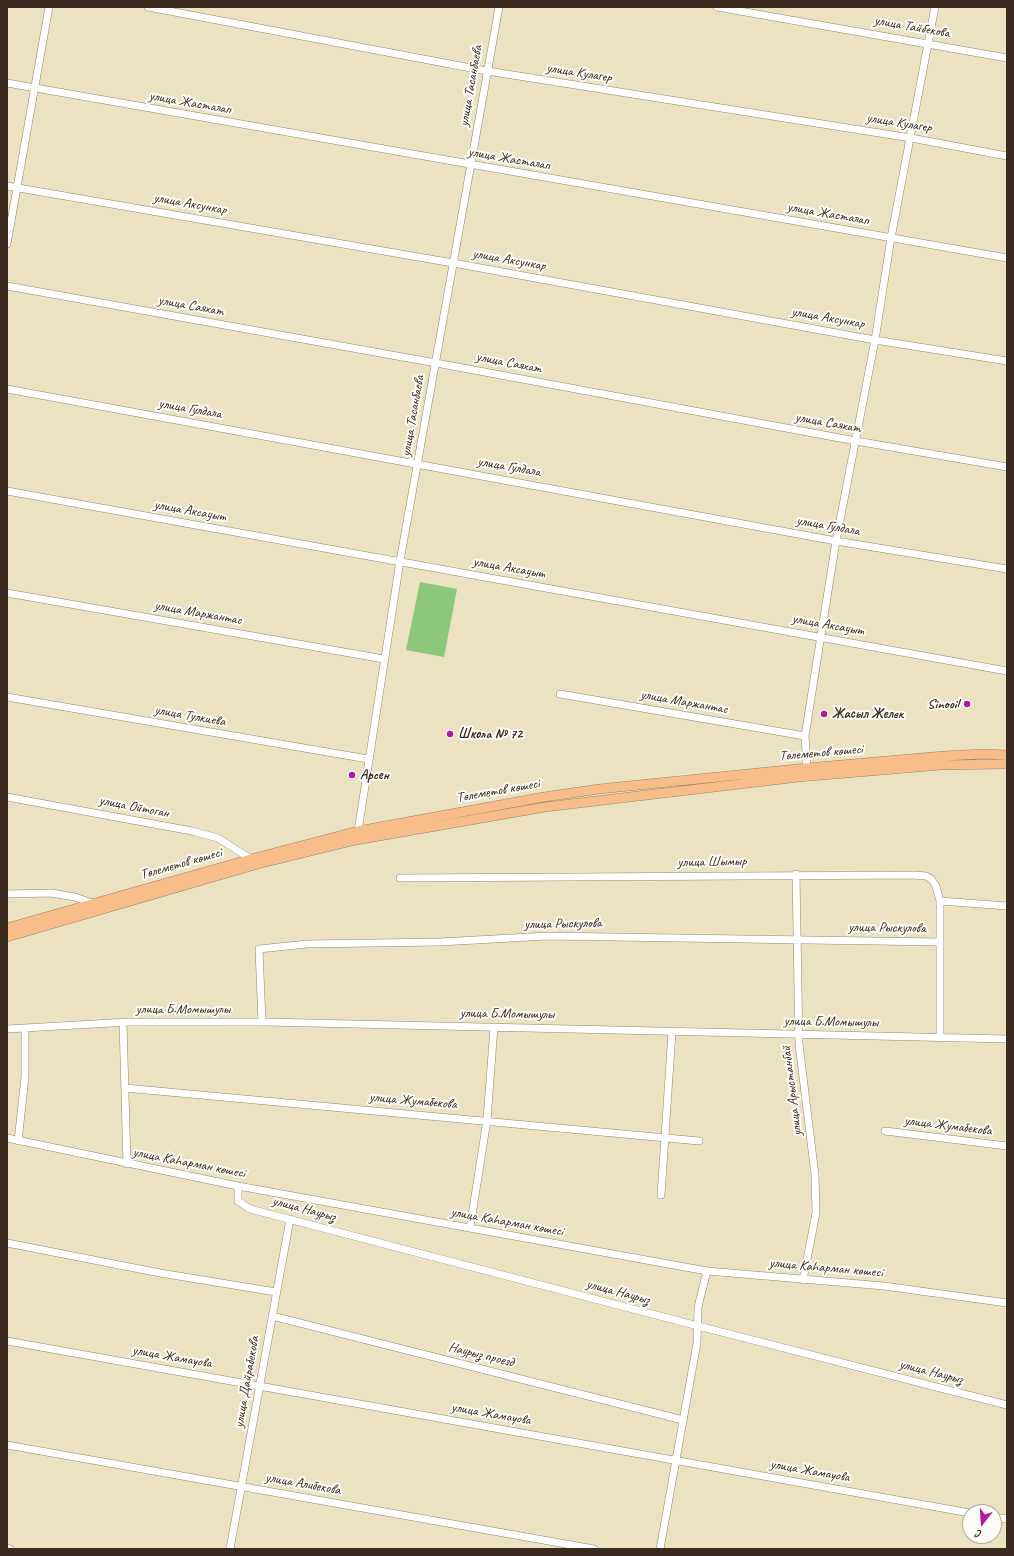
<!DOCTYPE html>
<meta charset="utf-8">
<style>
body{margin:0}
#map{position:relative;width:1014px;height:1556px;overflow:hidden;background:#ebe2c2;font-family:Caveat,sans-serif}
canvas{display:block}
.frame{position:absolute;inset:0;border:8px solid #3b2a1e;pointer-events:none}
.north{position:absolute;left:962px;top:1504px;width:40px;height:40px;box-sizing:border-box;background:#fdfcf7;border:1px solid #afa8a0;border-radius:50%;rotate:197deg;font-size:11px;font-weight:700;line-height:16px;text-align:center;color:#3b2a1e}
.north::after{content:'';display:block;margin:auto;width:14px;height:18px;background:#b5179e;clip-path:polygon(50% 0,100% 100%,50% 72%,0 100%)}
</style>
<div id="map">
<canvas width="1014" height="1556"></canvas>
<div class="frame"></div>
<div class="north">С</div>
</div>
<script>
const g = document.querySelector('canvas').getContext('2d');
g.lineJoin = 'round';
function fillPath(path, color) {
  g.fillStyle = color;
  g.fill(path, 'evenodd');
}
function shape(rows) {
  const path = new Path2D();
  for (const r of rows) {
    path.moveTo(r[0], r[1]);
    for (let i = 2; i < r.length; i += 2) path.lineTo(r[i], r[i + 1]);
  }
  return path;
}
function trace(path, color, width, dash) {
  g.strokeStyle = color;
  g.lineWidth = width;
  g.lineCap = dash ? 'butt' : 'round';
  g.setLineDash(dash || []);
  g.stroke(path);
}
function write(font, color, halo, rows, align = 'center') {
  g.font = font + ' Caveat,sans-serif';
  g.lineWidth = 4;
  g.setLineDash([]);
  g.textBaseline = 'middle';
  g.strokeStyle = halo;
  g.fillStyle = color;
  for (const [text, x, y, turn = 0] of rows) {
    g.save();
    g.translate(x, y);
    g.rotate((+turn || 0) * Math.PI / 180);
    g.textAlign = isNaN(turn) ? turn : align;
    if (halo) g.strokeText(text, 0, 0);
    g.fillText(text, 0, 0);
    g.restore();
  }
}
fillPath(shape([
 [420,582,457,589,444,657,406,650]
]), '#8cc77b');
const minor = shape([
 [148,7,487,71,911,138,1007,156],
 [717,7,1007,58],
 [7,83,1007,258],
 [7,186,453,263,875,340,1007,361],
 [7,244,49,7],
 [7,286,436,363,856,441,1007,467],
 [7,389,836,541,1007,569],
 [7,491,1007,671],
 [7,593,384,659],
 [560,694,805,736],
 [7,697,368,759],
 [807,768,805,736,836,541,875,340,891,238,935,7],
 [7,797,192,831,218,838,251,859],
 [358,831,400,561,499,7],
 [796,874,799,1044,815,1175,816,1213,803,1280],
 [400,878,914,875,926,876,931,879,936,886,940,901,1007,906],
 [7,894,51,893,75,897,95,904],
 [123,1022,127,1164],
 [262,1022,259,949,307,944,440,942,547,936,940,942],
 [7,1029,129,1022,266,1022,1007,1039],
 [940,1036,940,901],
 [125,1088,699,1141],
 [885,1131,1007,1146],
 [7,1138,238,1186,707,1271,884,1286,1007,1303],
 [18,1141,25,1077,25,1028],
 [238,1186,238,1201,250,1209,698,1326,1007,1405],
 [661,1195,672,1032],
 [470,1228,487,1120,494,1027],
 [7,1243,160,1273,276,1292],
 [272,1316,683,1420],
 [7,1341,970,1513],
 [7,1445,594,1549],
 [994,1517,1007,1519],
 [7,1548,10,1549],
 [230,1549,290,1219],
 [660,1549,697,1343,698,1307,707,1271]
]);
const major = shape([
 [7,928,251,859,358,831,544,797,599,789,807,768,944,756,983,754,1007,755],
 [7,937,258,864,356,840,545,807,799,777,941,765,1007,764]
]);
trace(minor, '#938670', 8);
trace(major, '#938670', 10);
trace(minor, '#fff', 7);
trace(major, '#f8bd89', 9);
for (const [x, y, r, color] of [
 [967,704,4,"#b5179e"],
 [824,714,4,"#b5179e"],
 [450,734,4,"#b5179e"],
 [352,775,4,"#b5179e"]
]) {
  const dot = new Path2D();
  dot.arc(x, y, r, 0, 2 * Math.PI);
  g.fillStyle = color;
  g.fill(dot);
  trace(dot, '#fdfcf7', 1.5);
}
write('14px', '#3b2a1e', '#fdfcf7', [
 ["улица Тайбекова",912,27,10],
 ["улица Кулагер",579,73,9],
 ["улица Тасанбаева",471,86,-80],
 ["улица Жасталап",190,103,10],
 ["улица Кулагер",899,123,9],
 ["улица Жасталап",509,159,10],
 ["улица Аксункар",190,204,10],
 ["улица Жасталап",828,214,10],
 ["улица Аксункар",509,260,10],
 ["улица Саяхат",191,306,10],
 ["улица Аксункар",828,318,10],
 ["улица Саяхат",509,363,11],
 ["улица Гулдала",190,409,10],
 ["улица Тасанбаева",413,416,-80],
 ["улица Саяхат",828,423,10],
 ["улица Гулдала",509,467,10],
 ["улица Аксауыт",190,511,10],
 ["улица Гулдала",828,526,10],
 ["улица Аксауыт",509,568,10],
 ["улица Маржантас",198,613,10],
 ["улица Аксауыт",828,625,10],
 ["улица Маржантас",684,702,10],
 ["улица Тулкиева",190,716,10],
 ["Төлеметов көшесі",821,753,-5],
 ["Төлеметов көшесі",498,791,-10],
 ["улица Ойтоган",134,807,11],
 ["улица Шымыр",712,862,-1],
 ["Төлеметов көшесі",181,864,-16],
 ["улица Рыскулова",563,924,-1],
 ["улица Рыскулова",887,928,1],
 ["улица Б.Момышулы",183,1009],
 ["улица Б.Момышулы",507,1014,1],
 ["улица Б.Момышулы",831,1022,1],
 ["улица Арыстанбай",792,1091,-97],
 ["улица Жумабекова",413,1101,5],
 ["улица Жумабекова",948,1126,7],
 ["улица Каһарман көшесі",189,1163,11],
 ["улица Наурыз",304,1209,15],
 ["улица Каһарман көшесі",507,1222,10],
 ["улица Каһарман көшесі",826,1268,5],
 ["улица Наурыз",618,1292,15],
 ["Наурыз проезд",481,1355,14],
 ["улица Жамауова",172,1357,10],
 ["улица Наурыз",931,1372,14],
 ["улица Дайрабекова",247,1382,-80],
 ["улица Жамауова",491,1414,10],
 ["улица Жамауова",810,1471,10],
 ["улица Алибекова",303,1484,10]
]);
write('bold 14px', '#3b2a1e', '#fdfcf7', [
 ["Sinooil",959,704,"right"],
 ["Жасыл Желек",832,714],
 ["Школа № 72",458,734],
 ["Арсен",360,775]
], 'left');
</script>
